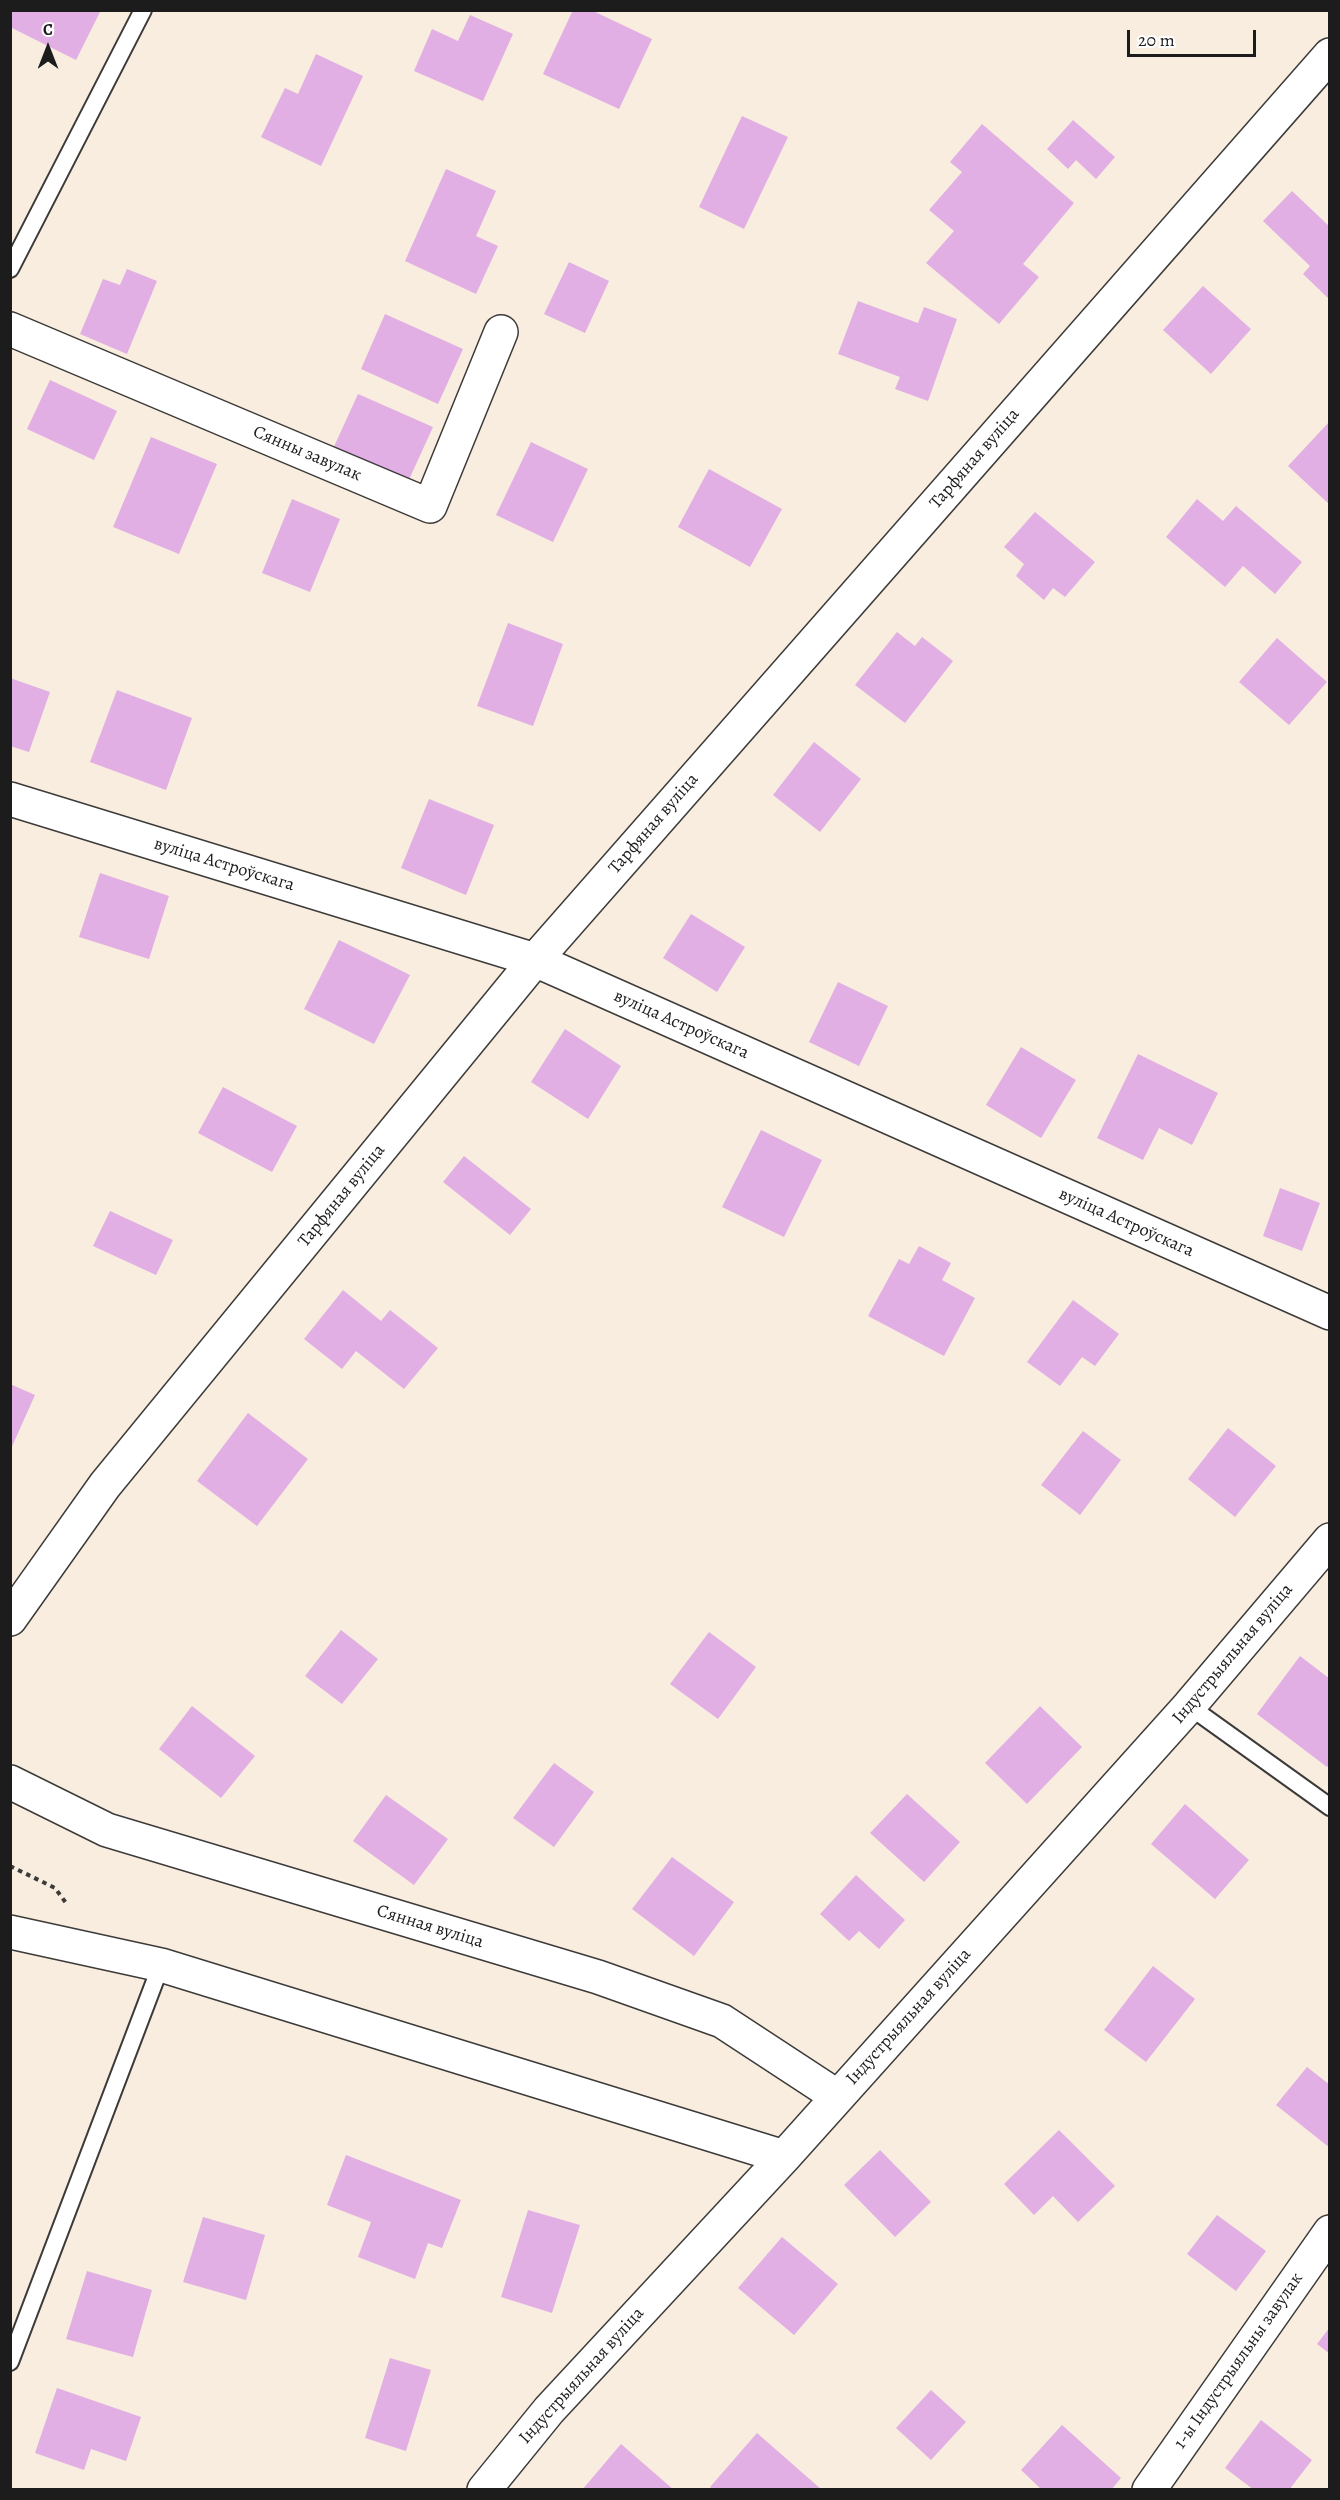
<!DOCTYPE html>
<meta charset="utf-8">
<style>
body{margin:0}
#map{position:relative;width:1340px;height:2500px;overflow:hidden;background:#f8edde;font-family:Alegreya,serif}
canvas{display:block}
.frame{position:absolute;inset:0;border:12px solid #1c1c1c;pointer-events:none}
.north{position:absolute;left:18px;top:18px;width:60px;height:60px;-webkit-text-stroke:4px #fff;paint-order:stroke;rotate:0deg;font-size:16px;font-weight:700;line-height:24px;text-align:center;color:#1c1c1c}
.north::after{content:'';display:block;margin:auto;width:21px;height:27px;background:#1c1c1c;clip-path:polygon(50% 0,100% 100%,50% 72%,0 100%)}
.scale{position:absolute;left:1127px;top:30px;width:129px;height:27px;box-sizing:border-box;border:3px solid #1c1c1c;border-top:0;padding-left:8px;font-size:18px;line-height:21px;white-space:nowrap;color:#1c1c1c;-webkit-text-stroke:4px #fff;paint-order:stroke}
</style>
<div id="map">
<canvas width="1340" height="2500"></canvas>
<div class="frame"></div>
<div class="north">С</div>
<div class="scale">20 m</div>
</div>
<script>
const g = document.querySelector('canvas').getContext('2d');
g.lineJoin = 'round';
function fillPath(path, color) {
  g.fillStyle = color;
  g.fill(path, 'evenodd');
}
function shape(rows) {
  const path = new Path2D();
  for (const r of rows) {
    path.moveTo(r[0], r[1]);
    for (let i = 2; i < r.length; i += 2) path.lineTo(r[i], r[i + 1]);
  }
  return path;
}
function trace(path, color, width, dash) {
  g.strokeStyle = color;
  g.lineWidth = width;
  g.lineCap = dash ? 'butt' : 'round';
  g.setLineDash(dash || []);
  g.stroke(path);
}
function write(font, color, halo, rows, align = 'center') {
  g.font = font + ' Alegreya,serif';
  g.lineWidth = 6;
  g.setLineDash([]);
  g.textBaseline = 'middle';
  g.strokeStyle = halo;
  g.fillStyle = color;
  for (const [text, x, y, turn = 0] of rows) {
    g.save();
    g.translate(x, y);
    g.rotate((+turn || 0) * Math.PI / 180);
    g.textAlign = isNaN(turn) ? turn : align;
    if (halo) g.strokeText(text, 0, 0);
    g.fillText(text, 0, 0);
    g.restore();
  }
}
fillPath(shape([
 [10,10,101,10,76,60,10,27],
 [573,10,591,10,652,39,619,109,543,74],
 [470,15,513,34,483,101,414,71,432,29,458,41],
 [316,54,363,76,321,166,261,137,285,88,298,94],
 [742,116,788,137,744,229,699,207],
 [1073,120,1115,157,1096,179,1076,160,1068,169,1047,149],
 [982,124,1074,203,1023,264,1039,277,999,324,926,263,954,231,929,210,962,172,950,162],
 [446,169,496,191,476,236,498,246,476,294,405,261],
 [1292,191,1330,227,1330,300,1303,274,1310,266,1263,221],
 [569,262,609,281,585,333,544,314],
 [127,269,157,281,127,354,80,334,103,279,120,285],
 [1203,286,1251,329,1211,374,1163,330],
 [858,301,918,323,924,307,957,319,928,401,895,389,900,377,838,354],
 [385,314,463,349,438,404,361,369],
 [50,380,117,411,94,460,27,429],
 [358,394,433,427,407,484,332,451],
 [1330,421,1330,505,1288,466],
 [151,437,217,464,179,554,113,527],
 [531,442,588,469,553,542,496,515],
 [709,469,782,509,750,567,678,527],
 [292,499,340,519,310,592,262,573],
 [1197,499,1223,521,1236,506,1302,562,1275,594,1243,566,1225,587,1166,537],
 [1035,512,1095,562,1065,597,1053,588,1044,600,1016,576,1024,564,1004,547],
 [508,623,563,644,533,726,477,706],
 [897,632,915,646,922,637,953,661,905,723,855,685],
 [1277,638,1327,682,1289,725,1239,682],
 [10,678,50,692,29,752,10,746],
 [117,690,192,718,166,790,90,762],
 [814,742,861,779,820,832,773,795],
 [429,799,494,825,466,895,401,868],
 [100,873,169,896,149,959,79,937],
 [691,914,745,947,717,992,663,958],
 [339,940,410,975,374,1044,304,1009],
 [838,982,888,1006,859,1066,809,1042],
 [565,1029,621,1066,588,1119,531,1082],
 [1021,1047,1076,1080,1041,1138,986,1105],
 [1138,1054,1218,1093,1192,1145,1159,1128,1143,1160,1097,1138],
 [223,1087,297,1126,272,1172,198,1133],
 [761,1130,822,1160,784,1237,722,1207],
 [464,1156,531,1209,510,1235,443,1182],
 [1280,1188,1320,1203,1302,1251,1263,1236],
 [110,1211,173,1240,156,1275,93,1246],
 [919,1246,951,1263,942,1280,975,1298,944,1356,868,1316,899,1259,909,1264],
 [343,1290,381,1321,390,1310,438,1348,404,1389,356,1351,342,1369,304,1339],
 [1073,1300,1119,1334,1095,1366,1082,1357,1060,1386,1027,1362],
 [10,1384,35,1395,10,1451],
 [248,1413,308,1459,257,1526,197,1481],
 [1228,1428,1276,1466,1235,1517,1188,1479],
 [1083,1431,1121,1460,1080,1515,1041,1485],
 [341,1630,378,1659,342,1704,305,1676],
 [709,1632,756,1667,718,1719,670,1684],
 [1300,1656,1330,1679,1330,1764,1327,1767,1257,1714],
 [192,1706,255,1756,221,1798,159,1749],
 [1040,1706,1082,1747,1027,1804,985,1763],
 [554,1763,594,1792,554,1847,513,1818],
 [907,1794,960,1842,924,1882,870,1833],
 [386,1795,448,1839,414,1885,353,1841],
 [1185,1804,1249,1860,1215,1899,1151,1844],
 [672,1857,734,1902,694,1956,632,1909],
 [856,1875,905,1920,879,1949,859,1931,849,1941,820,1914],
 [1153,1966,1195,1999,1146,2062,1104,2030],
 [1307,2067,1330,2085,1330,2148,1276,2105],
 [1059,2130,1115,2186,1078,2222,1053,2196,1034,2215,1004,2184],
 [880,2150,931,2202,895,2237,844,2185],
 [346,2155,461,2200,442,2248,428,2243,415,2279,358,2257,371,2222,327,2205],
 [528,2210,580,2225,552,2313,501,2297],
 [1217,2215,1266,2251,1236,2291,1187,2254],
 [203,2217,265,2235,246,2300,183,2282],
 [782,2237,838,2284,794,2335,738,2288],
 [87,2271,152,2290,133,2357,66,2339],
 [1330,2327,1330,2354,1317,2344],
 [390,2358,431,2370,406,2451,365,2438],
 [57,2388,141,2417,126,2461,91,2449,84,2470,35,2453],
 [931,2390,966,2422,931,2460,896,2428],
 [1261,2420,1312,2460,1289,2490,1254,2490,1225,2468],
 [1062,2425,1121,2478,1111,2490,1042,2490,1021,2470],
 [757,2433,822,2490,713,2490,710,2487],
 [621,2444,674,2490,582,2490]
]), '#e1afe4');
const lane = shape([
 [10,269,143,10],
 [1189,1706,1330,1807],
 [10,2362,161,1965]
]);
const street = shape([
 [10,329,430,506,501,332],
 [10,799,535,960,1330,1313],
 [10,1619,105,1485,535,960,1330,55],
 [10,1782,107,1830,598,1977,722,2021,838,2097],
 [10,1932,161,1965,784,2157],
 [484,2490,549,2410,784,2157,1189,1706,1330,1540],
 [1149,2490,1330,2232]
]);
trace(lane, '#3d3b39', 20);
trace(street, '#3d3b39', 36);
trace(shape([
 [10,1866,55,1888,66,1903]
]), '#3d3b39', 4, [4.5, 4.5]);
trace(lane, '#fff', 16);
trace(street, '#fff', 33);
write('18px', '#1c1c1c', '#fff', [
 ["Сянны завулак",307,454,23],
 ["Тарфяная вуліца",975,459,-49],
 ["Тарфяная вуліца",654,824,-49],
 ["вуліца Астроўскага",224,865,17],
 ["вуліца Астроўскага",681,1025,24],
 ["Тарфяная вуліца",342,1196,-51],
 ["вуліца Астроўскага",1126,1223,24],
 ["Індустрыяльная вуліца",1233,1654,-50],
 ["Сянная вуліца",430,1927,17],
 ["Індустрыяльная вуліца",909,2017,-48],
 ["1-ы Індустрыяльны завулак",1239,2361,-55],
 ["Індустрыяльная вуліца",582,2376,-48]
]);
</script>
